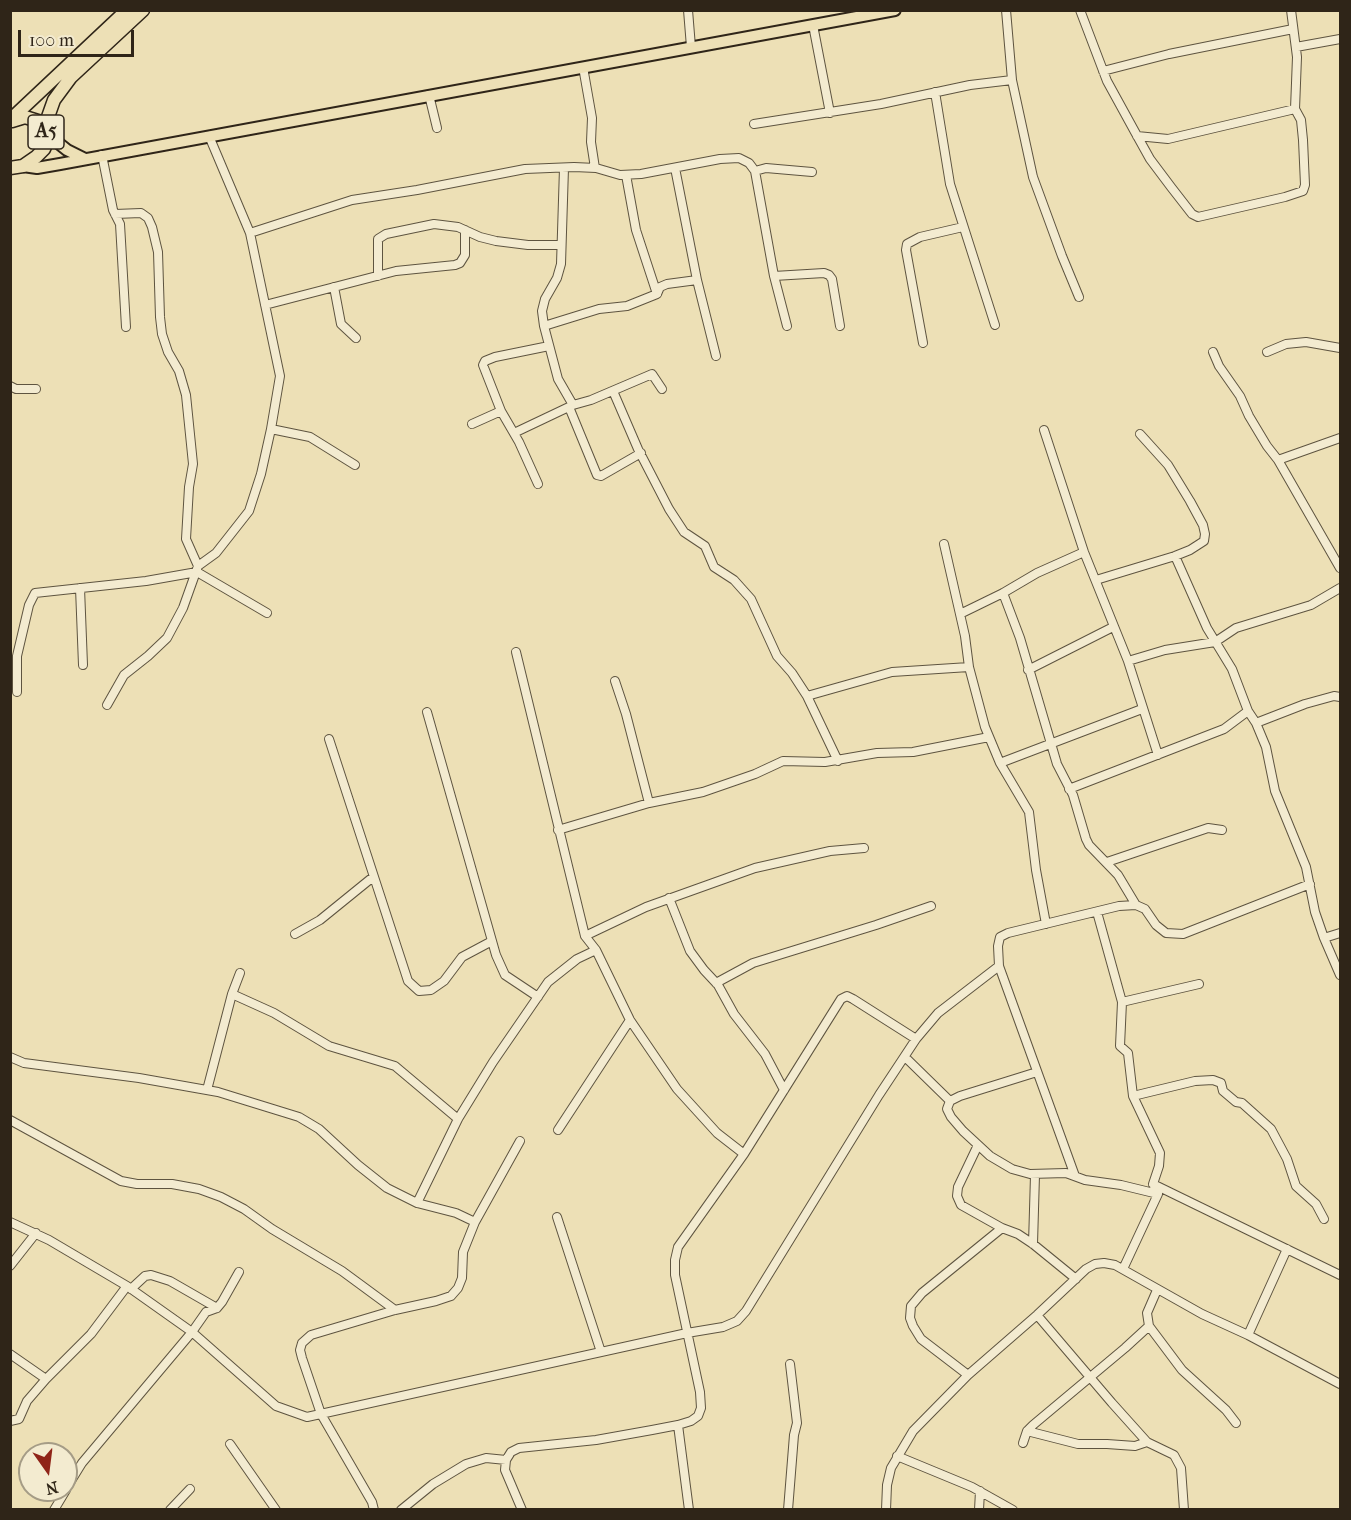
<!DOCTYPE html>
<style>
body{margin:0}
#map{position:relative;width:1351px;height:1520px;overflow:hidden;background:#ede0b6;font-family:"IM FELL French Canon",serif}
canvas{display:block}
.frame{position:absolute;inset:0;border:12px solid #2f2518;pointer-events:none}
.north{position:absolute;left:18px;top:1442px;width:60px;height:60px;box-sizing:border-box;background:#f3ebd0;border:2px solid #a59c86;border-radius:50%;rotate:166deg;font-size:16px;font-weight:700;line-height:24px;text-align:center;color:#2f2518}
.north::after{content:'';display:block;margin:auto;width:21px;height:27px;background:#8f2418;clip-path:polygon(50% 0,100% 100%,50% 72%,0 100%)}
.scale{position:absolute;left:18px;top:30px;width:116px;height:27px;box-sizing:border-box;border:3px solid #2f2518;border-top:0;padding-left:8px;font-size:18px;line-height:21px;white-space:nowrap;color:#2f2518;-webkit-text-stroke:4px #f3ebd0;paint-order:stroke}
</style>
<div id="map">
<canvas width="1351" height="1520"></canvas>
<div class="frame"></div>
<div class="north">N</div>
<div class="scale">100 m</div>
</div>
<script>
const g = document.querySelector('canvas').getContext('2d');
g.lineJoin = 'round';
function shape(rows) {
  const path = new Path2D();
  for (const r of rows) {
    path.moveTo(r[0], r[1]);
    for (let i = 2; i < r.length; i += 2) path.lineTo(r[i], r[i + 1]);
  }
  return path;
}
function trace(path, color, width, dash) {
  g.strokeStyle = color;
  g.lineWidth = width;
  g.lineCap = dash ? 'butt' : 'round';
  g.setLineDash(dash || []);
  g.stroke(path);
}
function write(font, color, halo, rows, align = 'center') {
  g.font = font + ' "IM FELL French Canon",serif';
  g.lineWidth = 4.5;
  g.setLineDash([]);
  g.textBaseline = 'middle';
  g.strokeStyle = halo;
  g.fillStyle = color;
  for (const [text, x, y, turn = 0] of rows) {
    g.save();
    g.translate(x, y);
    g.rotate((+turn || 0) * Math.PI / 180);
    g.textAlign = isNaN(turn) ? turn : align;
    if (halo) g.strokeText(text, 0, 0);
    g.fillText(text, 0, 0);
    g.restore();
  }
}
const minor = shape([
 [688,10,691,47],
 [1006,10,1012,80,1033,177,1062,256,1079,297],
 [1080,10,1107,81,1135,132,1150,159,1171,187,1192,214,1198,217,1285,197,1303,191,1305,185,1303,140,1301,120,1295,109,1297,57,1291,10],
 [813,25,830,113],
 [1296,47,1340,39],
 [583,67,592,118,591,142,595,168],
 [1103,71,1169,54,1293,29],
 [935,92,950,184,995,325],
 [429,95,437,128],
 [754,124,881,104,970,85,1012,80],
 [209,136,250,233,280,376,271,429,310,437,355,465],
 [1137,136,1168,139,1295,109],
 [102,155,113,210,120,224,126,327],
 [564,168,561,264,557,278,545,299,542,311,544,326,558,379,573,405],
 [675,168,697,280,716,356],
 [755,171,766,168,812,172],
 [626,175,636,230,657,294,660,287,667,284,697,280],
 [250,233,352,200,417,190,525,169,574,167,596,168,620,175,641,174,720,159,739,158,749,163,755,171,774,276,787,326],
 [378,276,378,239,386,234,434,224,458,227,480,237,496,241,528,245,561,245],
 [774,276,824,273,829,275,832,279,840,326],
 [334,287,341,324,356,338],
 [265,305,396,271,455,265,460,263,465,255,465,230],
 [544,326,599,309,627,306,657,294],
 [923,343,906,250,907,244,920,237,963,227],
 [1213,352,1219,366,1240,396,1249,416,1267,446,1278,460,1340,568],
 [1267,352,1286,344,1306,342,1340,348],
 [10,386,16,389,36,389],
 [613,391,638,449,669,509,684,532,705,546,714,567,734,580,751,599,777,656,792,673,807,696,838,761],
 [569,407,597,475,601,476,641,453],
 [472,424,501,411],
 [1044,430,1084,552,1128,661,1158,755],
 [514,433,573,405,591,400,652,374,662,389],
 [1278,460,1340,438],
 [538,484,519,442,501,411,483,365,485,361,495,357,549,346],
 [944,544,965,636,969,667,985,727,1000,763,1029,812,1036,870,1046,924],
 [1175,556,1207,628,1232,669,1248,711,1256,723,1266,747,1275,791,1306,867,1315,912,1324,938,1340,933],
 [198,566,216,553,249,511,261,474,271,429],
 [1096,580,1175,556,1190,550,1204,541,1205,534,1203,525,1190,501,1168,465,1140,434],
 [80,588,83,665],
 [1003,593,1020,638,1057,764,1073,795,1086,839,1089,845,1118,875,1136,905],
 [960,614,1003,593,1037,573,1084,552],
 [516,652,585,936,596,950,630,1020,677,1089,717,1133,744,1154],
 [1128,661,1165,650,1215,642,1236,628,1311,605,1340,588],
 [1028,670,1113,627],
 [615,681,626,714,649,803],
 [17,692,17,656,29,605,35,593,146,581,197,572,267,613],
 [807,696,892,672,969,667],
 [107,705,124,675,148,656,167,638,183,608,198,566,186,539,189,487,193,464,186,395,179,371,168,352,162,334,160,317,158,252,152,227,148,218,141,213,115,214],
 [427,712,496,955,505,975,538,997],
 [1256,723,1305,704,1334,696,1340,697],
 [329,739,408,981,419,991,431,990,444,981,462,957,492,941],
 [1000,763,1142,709],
 [1069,789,1224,729,1248,711],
 [558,830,649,803,703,792,755,774,783,761,825,762,877,753,913,752,989,737],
 [1107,862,1208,828,1222,830],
 [669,898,690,951,704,970,718,985,734,1014,765,1054,784,1090],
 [1097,912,1122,1002,1120,1046,1128,1053,1133,1096,1160,1153,1159,1166,1153,1184,1158,1194,1123,1269],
 [295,934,320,920,373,877],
 [585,936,646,907,755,868,830,851,864,848],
 [1324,938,1340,975],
 [716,983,753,963,876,925,931,906],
 [232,994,274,1013,329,1046,395,1066,458,1119],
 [1122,1002,1199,984],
 [10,1057,24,1063,139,1078,218,1092,299,1117,319,1129,358,1165,387,1188,417,1203,456,1213,475,1222],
 [905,1057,950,1101],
 [1037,1072,960,1096,950,1101,947,1109,951,1117,963,1131,990,1156,1012,1169,1030,1174,1066,1173,1085,1180,1121,1185,1158,1194],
 [207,1090,232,994,240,973],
 [1133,1096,1195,1081,1213,1080,1221,1083,1223,1091,1236,1102,1242,1103,1271,1129,1287,1159,1296,1186,1316,1204,1324,1219],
 [10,1120,121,1181,137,1184,172,1184,199,1189,221,1197,244,1209,272,1229,342,1271,395,1310],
 [558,1130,630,1020],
 [978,1145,958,1187,957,1196,961,1205,1002,1228,1018,1234,1033,1244,1076,1279],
 [1075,1176,999,966,998,946,1000,937,1008,933,1119,906,1136,905,1145,909,1156,925,1166,933,1183,934,1310,884],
 [1153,1184,1340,1275],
 [417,1203,458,1119,493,1062,548,982,577,959,596,950],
 [557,1217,601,1352],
 [10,1222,49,1240,127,1286,192,1332,276,1406,307,1417,687,1333,723,1327,737,1321,746,1311,879,1095,916,1039,938,1013,999,966],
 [1033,1244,1035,1175],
 [10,1266,36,1233],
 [131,1289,145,1276,151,1275,170,1281,217,1308],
 [1157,1290,1147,1313,1149,1326,1182,1370,1226,1410,1236,1423],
 [1037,1315,1112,1403,1147,1442,1174,1455,1181,1468,1184,1510],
 [1248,1335,1287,1249],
 [10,1354,46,1379],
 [968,1375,921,1339,913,1326,910,1318,911,1306,922,1293,1002,1228],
 [10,1421,19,1419,27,1401,46,1379,91,1334,127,1286],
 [678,1425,689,1510],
 [1027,1431,1078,1444,1107,1444,1135,1446,1147,1442],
 [1023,1443,1027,1431,1033,1425,1125,1348,1149,1326],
 [230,1444,276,1510],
 [897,1456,972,1487,1013,1510],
 [66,1489,82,1463,192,1332,206,1312,217,1308,222,1302,239,1272],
 [54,1510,66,1490],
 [170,1510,190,1489],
 [374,1510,372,1502,321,1414,302,1358,300,1350,302,1343,311,1335,395,1310,436,1301,451,1296,458,1288,462,1278,463,1252,475,1222,520,1141],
 [401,1510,433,1484,466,1464,486,1458,506,1460],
 [522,1510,505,1470,506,1460,511,1452,519,1448,596,1440,652,1430,678,1425,691,1421,698,1416,701,1408,700,1392,675,1275,675,1260,678,1247,744,1154,841,999,847,996,853,999,916,1039],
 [788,1510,794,1435,797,1423,790,1364],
 [886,1510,887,1485,891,1468,913,1431,968,1375,1037,1315,1086,1269,1095,1264,1104,1263,1115,1265,1202,1314,1248,1335,1340,1384],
 [979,1510,980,1491]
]);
const major = shape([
 [47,134,67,150,85,159],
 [23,166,37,168,60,164,895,10]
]);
const highway = shape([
 [10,120,127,10],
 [43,131,54,100,71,77,143,10],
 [10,168,23,166,36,157,44,149,47,142,47,134,43,131,45,126,41,122,25,117,12,121]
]);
trace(minor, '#5e5440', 10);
trace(major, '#2f2518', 14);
trace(highway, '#2f2518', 15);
trace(minor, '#f3ebd0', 8);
trace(major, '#ede0b6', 10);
trace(highway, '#ede0b6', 12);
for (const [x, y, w] of [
 [46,132,36]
]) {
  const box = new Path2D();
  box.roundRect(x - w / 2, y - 17, w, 34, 4.5);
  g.fillStyle = '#f3ebd0';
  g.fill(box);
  trace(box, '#2f2518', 1.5);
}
write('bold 20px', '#2f2518', null, [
 ["A5",46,132]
]);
</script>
